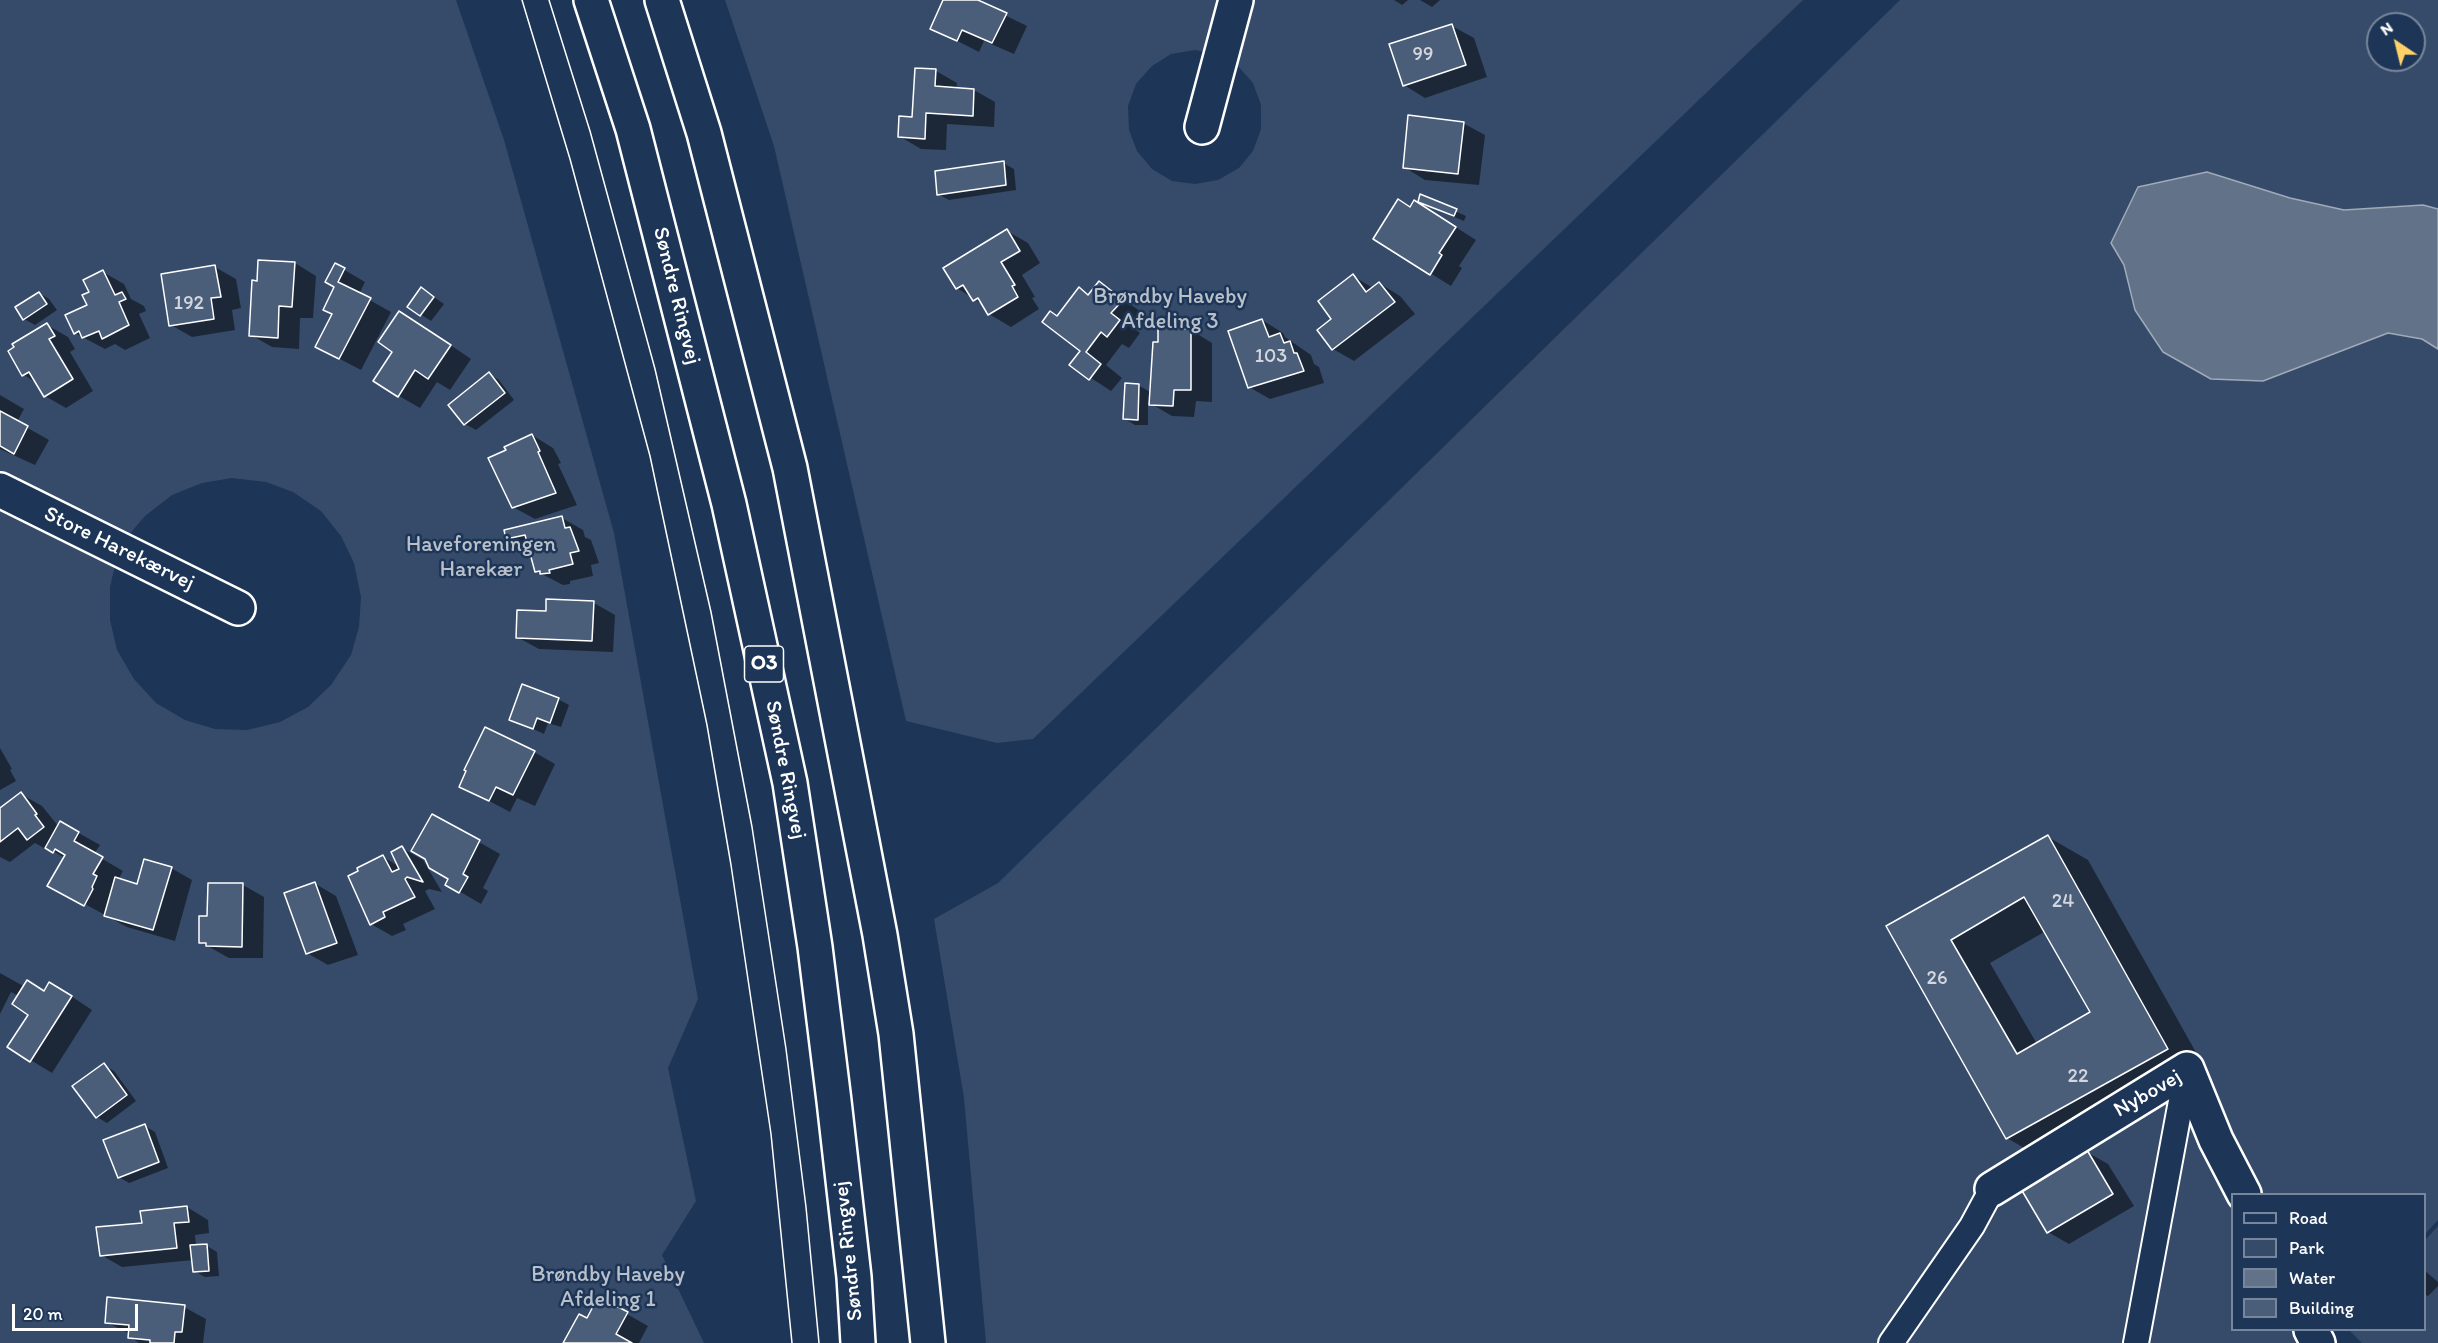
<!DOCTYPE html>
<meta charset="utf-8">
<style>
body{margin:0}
#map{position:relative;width:2438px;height:1343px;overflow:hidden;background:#1d3557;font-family:Itim,sans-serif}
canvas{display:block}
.legend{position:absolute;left:2231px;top:1193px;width:195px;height:138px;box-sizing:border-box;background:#1d3557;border:2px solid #77869a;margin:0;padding:8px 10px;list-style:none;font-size:18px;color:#fff}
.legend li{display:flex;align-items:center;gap:12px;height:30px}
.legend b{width:30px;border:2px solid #77869a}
.north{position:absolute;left:2366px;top:12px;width:60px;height:60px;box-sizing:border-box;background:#1d3557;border:2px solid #77869a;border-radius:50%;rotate:325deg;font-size:16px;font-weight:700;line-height:24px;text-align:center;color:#fff}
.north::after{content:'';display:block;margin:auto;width:21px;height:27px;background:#ffd166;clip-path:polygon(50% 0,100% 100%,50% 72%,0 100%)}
.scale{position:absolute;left:12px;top:1304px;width:126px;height:27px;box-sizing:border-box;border:3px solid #fff;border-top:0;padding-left:8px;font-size:18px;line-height:21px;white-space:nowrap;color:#fff;-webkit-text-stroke:4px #1d3557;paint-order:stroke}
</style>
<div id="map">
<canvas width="2438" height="1343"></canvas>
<ul class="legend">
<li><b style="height:8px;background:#1d3557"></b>Road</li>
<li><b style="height:16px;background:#364b69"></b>Park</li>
<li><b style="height:16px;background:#617289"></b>Water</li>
<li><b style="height:16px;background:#4a5d79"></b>Building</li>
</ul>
<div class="north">N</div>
<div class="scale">20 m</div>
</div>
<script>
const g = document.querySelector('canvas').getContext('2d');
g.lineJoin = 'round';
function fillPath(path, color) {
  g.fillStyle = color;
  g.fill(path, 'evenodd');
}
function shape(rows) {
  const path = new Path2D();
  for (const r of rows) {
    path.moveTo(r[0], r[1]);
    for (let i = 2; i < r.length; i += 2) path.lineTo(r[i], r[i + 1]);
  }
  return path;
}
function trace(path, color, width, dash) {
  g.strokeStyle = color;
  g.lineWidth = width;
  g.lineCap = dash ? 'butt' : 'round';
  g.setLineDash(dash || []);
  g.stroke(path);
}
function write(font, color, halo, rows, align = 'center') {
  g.font = font + ' Itim,sans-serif';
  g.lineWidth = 5;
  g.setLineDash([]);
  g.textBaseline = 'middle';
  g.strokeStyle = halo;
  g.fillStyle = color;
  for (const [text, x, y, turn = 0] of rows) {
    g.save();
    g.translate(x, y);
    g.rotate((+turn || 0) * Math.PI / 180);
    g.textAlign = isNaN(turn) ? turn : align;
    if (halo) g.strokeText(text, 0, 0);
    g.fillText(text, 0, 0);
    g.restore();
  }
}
fillPath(shape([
 [0,0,456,0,504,140,614,533,698,999,668,1068,696,1201,662,1255,704,1343,0,1343],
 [232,478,266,482,293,492,321,511,341,536,354,563,361,597,359,627,351,655,331,685,308,707,280,722,247,730,215,729,185,720,156,703,134,679,117,650,110,620,110,587,116,561,127,537,145,516,172,495,202,483],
 [725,0,1803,0,1033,739,997,743,906,721,774,146],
 [1195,50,1218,54,1238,66,1253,83,1261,105,1261,129,1253,151,1239,168,1218,180,1195,184,1172,181,1152,169,1137,151,1129,130,1128,106,1136,84,1152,66,1171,54],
 [1900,0,2438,0,2438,1220,2425,1234,2424,1194,2232,1194,2232,1330,2328,1330,2314,1343,986,1343,964,1098,934,919,998,883],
 [2378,24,2414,24,2414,60,2378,60],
 [2438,1226,2438,1343,2362,1343,2349,1330,2424,1330,2425,1240]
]), '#364b69');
const water = shape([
 [2207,172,2290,198,2344,210,2423,205,2438,209,2438,349,2422,339,2388,333,2263,381,2211,379,2163,352,2135,310,2124,265,2111,243,2138,187,2207,172]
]);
fillPath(water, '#617289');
trace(water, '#a0aab8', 1.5);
fillPath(shape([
 [944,0,974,0,1027,26,1014,54,984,41,979,52,932,28],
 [1394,0,1408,0,1402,5],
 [1420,0,1440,0,1432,7],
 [1452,26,1474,38,1487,77,1425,98,1404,85],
 [936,71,957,83,956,89,974,90,995,102,994,127,947,124,946,150,921,149,899,136,914,118],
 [1463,123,1485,135,1479,185,1425,180,1404,167],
 [1003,163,1014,169,1016,190,949,200,938,194],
 [1421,196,1466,216,1464,221,1425,205,1424,207,1476,240,1459,266,1462,268,1451,286,1430,273,1411,208,1419,204],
 [1007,231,1028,243,1040,263,1022,275,1035,297,1032,298,1039,309,1011,327,989,314,985,306,957,288],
 [295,263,316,276,313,318,300,318,299,349,272,347,251,335,258,283],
 [336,265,365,282,359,294,391,312,361,370,317,347,334,314],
 [215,267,236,279,241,308,232,310,235,330,192,337,171,325],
 [103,272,124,284,131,299,144,306,146,311,139,314,150,338,125,350,115,344,105,349,75,333,89,306,91,292],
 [1353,276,1373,288,1379,283,1400,296,1415,314,1354,361,1333,349,1333,319],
 [1099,283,1143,313,1131,326,1140,333,1129,348,1122,344,1106,365,1122,378,1111,391,1071,365,1082,351,1058,317,1079,289,1090,296],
 [422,289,444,304,431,321,409,307],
 [39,293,49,299,57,310,35,325,24,319],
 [1262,320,1283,333,1285,337,1311,355,1314,364,1319,367,1324,383,1270,399,1249,387],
 [47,325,68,337,75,349,70,352,93,391,66,408,45,396,37,383,24,375,10,352],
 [421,325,471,359,450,390,437,382,420,408,399,396],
 [1191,330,1212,343,1212,402,1196,401,1194,417,1172,416,1148,402,1148,425,1135,425,1125,419,1138,385,1152,393],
 [489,374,499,380,514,400,476,430,465,424,450,405],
 [0,395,24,409,17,422,49,440,35,465,0,449],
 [532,435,553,448,561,463,558,464,577,505,535,519,513,507],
 [562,518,583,530,585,537,591,540,599,563,591,565,593,576,570,581,570,584,563,585,536,571,531,550,508,538],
 [548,601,594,603,615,615,613,652,539,649,517,637,547,612],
 [558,699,569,705,561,727,548,723,544,734,511,719],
 [0,748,12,769,10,770,16,781,0,790],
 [534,752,555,764,535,806,517,798,510,812,461,786],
 [21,794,42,806,59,827,61,823,100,845,94,854,123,871,118,880,138,886,171,868,192,880,175,941,127,927,50,885,65,858,51,850,49,851,35,843,10,862,0,857,0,810],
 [433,816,500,854,483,888,488,891,481,904,447,884,450,878],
 [2048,837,2088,860,2207,1072,2048,1162,2007,1138,1888,927],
 [2046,931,2092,1013,2037,1044,1990,963],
 [402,848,423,860,442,892,429,889,425,891,435,909,403,924,406,930,392,936,371,924,383,857,400,867],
 [314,883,336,896,358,955,328,965,307,953],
 [243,885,264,897,263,958,229,958,200,942,209,917],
 [0,973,25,987,71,996,92,1010,52,1073,9,1047,30,1014,19,996,11,992,0,1014],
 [104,1065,114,1071,136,1101,107,1123,97,1117],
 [145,1126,155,1132,168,1168,129,1183,119,1177],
 [2087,1152,2108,1164,2134,1206,2069,1244,2048,1232],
 [187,1207,208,1220,209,1233,195,1235,196,1246,207,1246,217,1252,219,1276,205,1277,194,1271,193,1260,122,1267,101,1255,143,1224],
 [2424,1270,2438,1282,2438,1286,2428,1296,2424,1294],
 [184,1307,206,1319,203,1343,139,1343,130,1337,130,1334,106,1322],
 [627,1314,648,1326,639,1343,564,1343,587,1320]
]), '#0007');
const building = shape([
 [943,0,978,0,1007,13,992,43,962,30,957,41,930,29,943,0],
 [1452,24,1466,65,1403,86,1389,44,1452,24],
 [915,68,936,69,935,86,974,89,973,116,926,113,925,139,898,137,899,116,912,117,915,68],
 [1408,115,1464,122,1458,174,1403,168,1408,115],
 [1004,161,1006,185,937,195,935,171,1004,161],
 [1420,194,1457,209,1454,216,1418,202,1420,194],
 [1398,199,1410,207,1414,200,1456,227,1439,253,1442,255,1430,275,1373,239,1398,199],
 [1007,229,1020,251,1001,262,1015,285,1012,286,1018,297,988,315,978,298,973,301,963,285,956,289,943,268,1007,229],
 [258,260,295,262,292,307,279,306,278,338,249,336,252,280,257,281,258,260],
 [335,263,345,268,338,282,371,298,339,359,315,347,332,314,323,310,334,287,325,282,335,263],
 [215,265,221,297,211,298,214,319,169,326,161,274,215,265],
 [103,270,115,295,122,292,126,299,119,302,129,325,102,339,99,331,82,338,79,331,74,334,65,315,87,305,82,295,89,292,83,280,103,270],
 [1353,274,1366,292,1379,282,1395,302,1332,350,1317,330,1331,319,1318,301,1353,274],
 [1099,281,1123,300,1111,313,1120,320,1107,337,1101,332,1086,352,1101,364,1089,380,1069,365,1080,351,1042,322,1050,311,1057,316,1079,287,1088,295,1099,281],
 [421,287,434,297,420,316,407,307,421,287],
 [39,292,47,304,23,320,15,307,39,292],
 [399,311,451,345,428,379,415,370,398,397,373,381,392,352,378,342,399,311],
 [1262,319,1269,337,1280,333,1284,343,1290,341,1294,353,1297,353,1304,371,1248,388,1228,331,1262,319],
 [47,323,55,336,49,339,73,379,44,397,29,372,22,376,8,351,14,347,12,344,47,323],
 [1158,327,1191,329,1191,390,1174,390,1173,406,1149,405,1153,342,1158,342,1158,327],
 [489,372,505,393,464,425,448,405,489,372],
 [1125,383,1139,384,1138,420,1123,419,1125,383],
 [0,411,28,426,14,454,0,446,0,411],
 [532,434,540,451,538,452,556,493,512,508,488,458,506,450,504,447,532,434],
 [562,516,565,528,570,527,579,551,570,553,573,564,549,570,550,573,540,574,540,571,535,572,525,535,506,539,504,530,562,516],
 [546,599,594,601,592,641,516,638,517,610,546,611,546,599],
 [522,684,559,698,550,723,537,718,533,729,509,720,522,684],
 [485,727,535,751,513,795,496,787,489,801,459,787,466,771,464,770,485,727],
 [21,792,37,814,35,815,44,827,27,840,18,828,0,842,0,808,21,792],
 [432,814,480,840,463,874,468,877,459,893,445,885,448,879,429,868,425,859,411,851,432,814],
 [60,821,79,832,74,841,103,857,93,874,97,876,92,887,93,889,84,906,47,886,65,855,55,849,53,853,45,848,60,821],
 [2048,835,2168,1049,2006,1139,1886,926,2048,835],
 [2024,897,2090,1012,2017,1054,1951,940,2024,897],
 [402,846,423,882,407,877,405,879,415,897,383,912,385,917,370,925,348,876,358,871,357,868,383,855,392,872,399,869,391,852,402,846],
 [144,859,172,867,153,930,104,916,115,877,137,884,144,859],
 [315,882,337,943,306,954,284,893,315,882],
 [208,883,243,883,242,947,206,946,206,943,199,943,199,916,207,916,208,883],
 [27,980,44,991,49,982,72,996,30,1062,7,1047,28,1015,12,1004,27,980],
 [104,1063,127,1095,96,1118,72,1086,104,1063],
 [145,1124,159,1162,118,1178,103,1140,145,1124],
 [2087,1150,2113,1194,2047,1233,2021,1189,2087,1150],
 [187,1206,189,1222,174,1223,177,1248,100,1256,96,1227,142,1223,140,1211,187,1206],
 [207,1244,209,1271,193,1272,190,1245,207,1244],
 [107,1297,185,1305,182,1332,175,1332,174,1343,150,1343,150,1340,128,1338,129,1325,105,1323,107,1297],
 [598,1297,628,1312,616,1334,632,1343,563,1343,579,1314,587,1318,598,1297]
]);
fillPath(building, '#4a5d79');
trace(building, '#fff', 1.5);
const lane = shape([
 [1891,1343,1972,1226,1992,1189],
 [2136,1343,2187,1069]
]);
const street = shape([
 [1202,127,1236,0],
 [0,490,238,608],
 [1992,1189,2187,1069,2216,1140,2244,1194],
 [2311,1330,2318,1343]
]);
const primary = shape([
 [591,0,633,129,729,504,790,783,815,947,834,1101,854,1277,858,1343],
 [662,0,704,133,790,468,880,935,896,1034,928,1343]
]);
trace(lane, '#fff', 28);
trace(street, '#fff', 38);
trace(primary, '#fff', 38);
trace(lane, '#1d3557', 24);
trace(street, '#1d3557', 33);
trace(primary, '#1d3557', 33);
trace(shape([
 [522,0,570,159,650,456,707,725,731,865,771,1134,792,1343],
 [549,0,590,131,655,369,711,612,752,827,786,1049,806,1207,819,1343]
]), '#fff', 1.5);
write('20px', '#d2d6de', null, [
 ["99",1423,55],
 ["192",189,304],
 ["103",1271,357],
 ["24",2063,902],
 ["26",1937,979],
 ["22",2078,1077]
]);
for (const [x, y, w] of [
 [764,664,39]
]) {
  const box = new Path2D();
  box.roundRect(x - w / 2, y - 18, w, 36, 4.5);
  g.fillStyle = '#1d3557';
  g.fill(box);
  trace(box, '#fff', 1.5);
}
write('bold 21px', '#fff', null, [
 ["O3",764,664]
]);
write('22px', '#fff', '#1d3557', [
 ["Søndre Ringvej",676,296,76],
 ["Store Harekærvej",119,549,26],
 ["Søndre Ringvej",785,770,79],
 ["Nybovej",2148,1094,-30],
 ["Søndre Ringvej",849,1251,-96]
]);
write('22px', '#b9c0ca', '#1d3557', [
 ["Brøndby Haveby",1170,297],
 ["Afdeling 3",1170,322],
 ["Haveforeningen",481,545],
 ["Harekær",481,570],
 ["Brøndby Haveby",608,1275],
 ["Afdeling 1",608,1300]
]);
</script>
